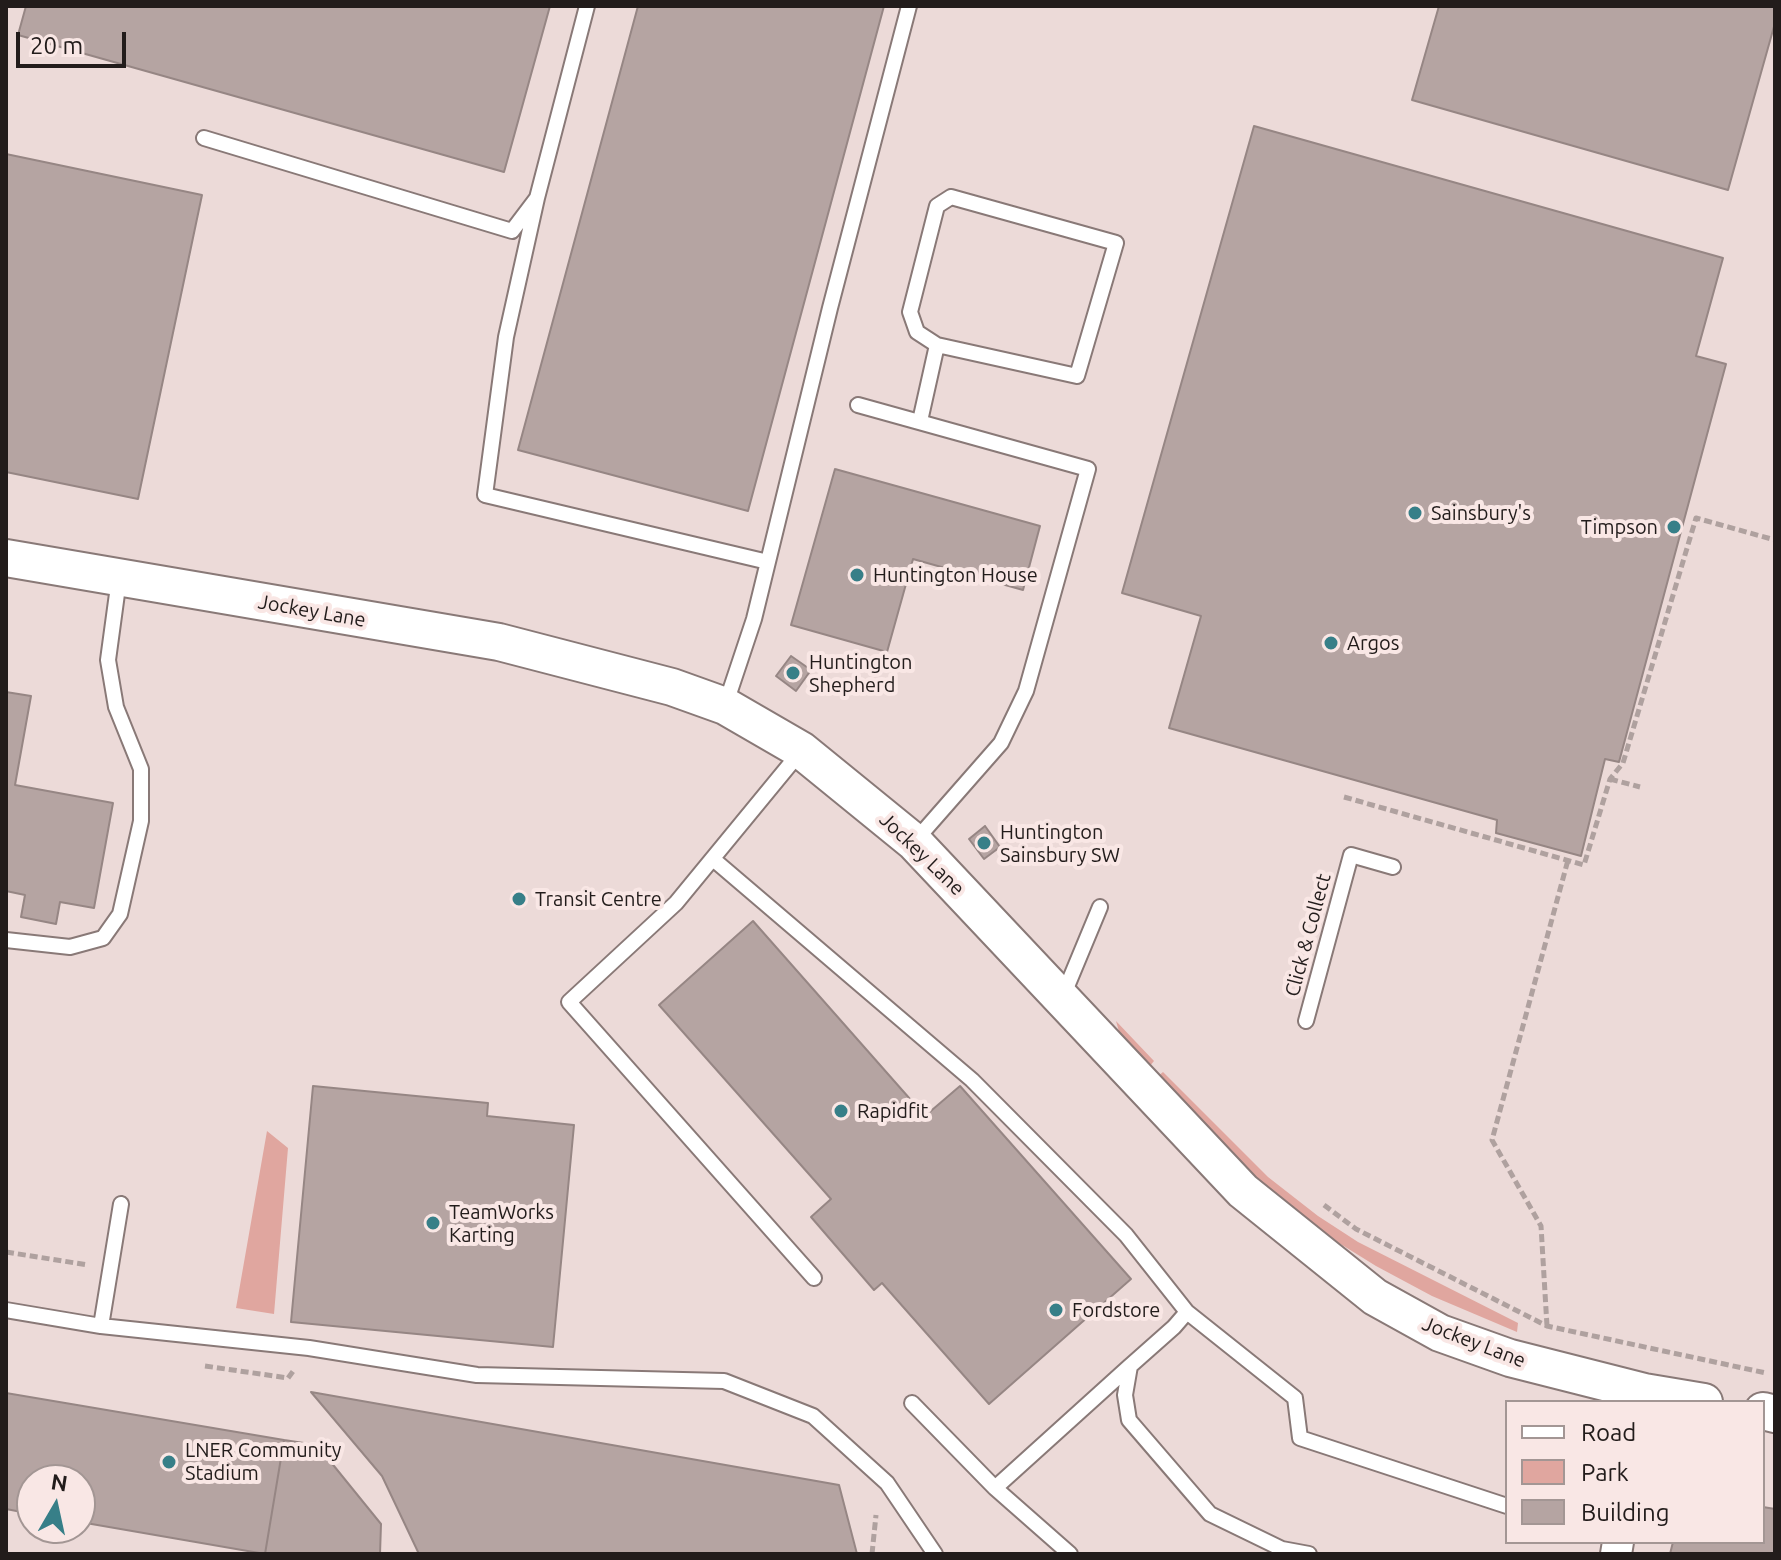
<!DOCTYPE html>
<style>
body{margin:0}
#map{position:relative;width:1781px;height:1560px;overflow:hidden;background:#ecdad8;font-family:Ubuntu,sans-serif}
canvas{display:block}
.frame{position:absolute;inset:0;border:8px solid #221c1b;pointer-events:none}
.legend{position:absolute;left:1505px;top:1400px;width:260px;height:144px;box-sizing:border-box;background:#f9e7e5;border:2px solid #a39694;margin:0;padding:10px 14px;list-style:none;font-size:24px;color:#221c1b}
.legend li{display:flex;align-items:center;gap:16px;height:40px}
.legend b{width:40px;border:2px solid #a39694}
.north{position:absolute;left:16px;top:1464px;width:80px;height:80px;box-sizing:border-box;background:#f9e7e5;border:2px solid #a39694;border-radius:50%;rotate:9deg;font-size:22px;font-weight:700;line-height:32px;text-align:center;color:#221c1b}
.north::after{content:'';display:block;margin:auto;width:28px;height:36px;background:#377f88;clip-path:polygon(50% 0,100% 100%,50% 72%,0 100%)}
.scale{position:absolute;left:16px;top:32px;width:110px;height:36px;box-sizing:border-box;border:4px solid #221c1b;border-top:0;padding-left:10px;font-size:24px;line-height:28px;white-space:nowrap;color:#221c1b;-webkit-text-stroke:6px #f9e7e5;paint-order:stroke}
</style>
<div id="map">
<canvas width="1781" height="1560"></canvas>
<div class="frame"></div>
<ul class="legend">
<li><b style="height:10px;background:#fff"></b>Road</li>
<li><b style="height:22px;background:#e0a69f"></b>Park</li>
<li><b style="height:22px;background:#b5a4a2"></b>Building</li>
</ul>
<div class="north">N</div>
<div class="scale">20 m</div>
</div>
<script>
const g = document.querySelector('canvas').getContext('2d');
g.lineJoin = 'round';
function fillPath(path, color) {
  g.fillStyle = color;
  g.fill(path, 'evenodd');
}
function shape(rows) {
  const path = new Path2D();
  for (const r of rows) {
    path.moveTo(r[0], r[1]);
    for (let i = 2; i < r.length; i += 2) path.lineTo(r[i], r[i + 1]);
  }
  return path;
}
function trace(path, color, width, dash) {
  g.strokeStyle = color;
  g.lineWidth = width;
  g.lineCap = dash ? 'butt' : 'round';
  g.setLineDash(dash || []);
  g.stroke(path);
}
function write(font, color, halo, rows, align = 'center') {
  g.font = font + ' Ubuntu,sans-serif';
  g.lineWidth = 8;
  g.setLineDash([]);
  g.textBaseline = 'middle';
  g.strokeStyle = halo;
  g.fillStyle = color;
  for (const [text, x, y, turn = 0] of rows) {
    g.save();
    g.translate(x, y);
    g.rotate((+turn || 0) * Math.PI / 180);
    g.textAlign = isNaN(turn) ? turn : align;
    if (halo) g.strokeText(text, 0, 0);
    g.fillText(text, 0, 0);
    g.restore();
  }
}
fillPath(shape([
 [1116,1021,1154,1061,1149,1067,1120,1035],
 [1163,1072,1268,1177,1318,1216,1358,1242,1518,1323,1517,1332,1432,1296,1376,1266,1326,1235,1259,1183,1157,1077],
 [267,1131,288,1148,274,1314,236,1308]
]), '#e0a69f');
const building = shape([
 [26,6,550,6,504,172,18,35,26,6],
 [638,6,884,6,748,511,518,450,638,6],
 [1439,6,1775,6,1775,23,1728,190,1412,100,1439,6],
 [1254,126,1723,258,1696,356,1726,364,1619,762,1605,759,1581,856,1496,833,1497,820,1169,728,1201,616,1122,593,1254,126],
 [6,154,202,195,138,499,6,472,6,154],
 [835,469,1040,526,1023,590,913,559,887,652,791,625,835,469],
 [791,656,811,670,796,691,776,676,791,656],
 [6,692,31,696,15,785,113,803,94,908,60,902,56,924,21,917,25,895,6,891,6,692],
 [985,826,1000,847,984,859,969,839,985,826],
 [753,921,925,1116,960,1086,1131,1279,989,1404,882,1283,874,1290,811,1217,831,1199,659,1005,753,921],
 [313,1086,488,1103,487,1116,574,1125,553,1347,291,1322,313,1086],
 [311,1392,839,1485,857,1554,419,1554,382,1476,311,1392],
 [6,1393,284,1440,265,1554,80,1522,80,1480,32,1480,32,1514,6,1509,6,1393],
 [284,1440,317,1445,381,1524,380,1554,265,1554,284,1440],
 [1763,1507,1775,1509,1775,1554,1670,1554,1673,1542,1763,1542,1763,1507]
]);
fillPath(building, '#b5a4a2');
trace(building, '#968684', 2);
const service = shape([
 [204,138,512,231,537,198,587,6],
 [951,197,1116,243,1077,376,937,345,917,332,910,312,937,206,951,197],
 [537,198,506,337,485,495,768,562],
 [858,405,1088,469,1026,691,1001,743,915,841],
 [920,421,937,345],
 [725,706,754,619,830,308,909,6],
 [801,751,676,903,569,1002,814,1278],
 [713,859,972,1080,1126,1235,1187,1312,1174,1327,1130,1366,1125,1395,1129,1420,1210,1514,1282,1549,1309,1554],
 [6,940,70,947,103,938,120,914,141,821,141,769,116,707,108,660,119,579],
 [1063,996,1100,907],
 [1306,1021,1351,855,1393,867],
 [6,1310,101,1326,309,1348,477,1375,724,1381,813,1416,887,1483,935,1554],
 [1187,1312,1295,1398,1300,1438,1507,1506],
 [101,1326,121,1204],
 [912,1403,995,1488,1130,1366],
 [995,1488,1070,1554]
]);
const minor = shape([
 [1616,1554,1618,1542]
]);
const tertiary = shape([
 [6,558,499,642,672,687,725,706,801,750,914,842,1243,1191,1375,1297,1440,1333,1510,1358,1644,1392,1704,1402],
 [1763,1411,1775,1414]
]);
trace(service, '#897977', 18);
trace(minor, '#897977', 34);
trace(tertiary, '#897977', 40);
trace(shape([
 [1610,779,1640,787],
 [1344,797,1584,865,1610,779,1623,763,1696,518,1775,540],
 [1324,1205,1356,1229,1547,1326,1766,1373],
 [6,1252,88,1265],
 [1547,1326,1541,1226,1492,1140,1568,860],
 [205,1366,288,1378,294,1370],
 [872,1554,876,1515]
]), '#afa19f', 5, [8, 4]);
trace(service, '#fff', 14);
trace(minor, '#fff', 30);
trace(tertiary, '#fff', 36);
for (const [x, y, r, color] of [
 [1415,513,8,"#377f88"],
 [1674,527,8,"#377f88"],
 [857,575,8,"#377f88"],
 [1331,643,8,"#377f88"],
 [793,673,8,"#377f88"],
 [984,843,8,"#377f88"],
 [519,899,8,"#377f88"],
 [841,1111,8,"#377f88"],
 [433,1223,8,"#377f88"],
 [1056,1310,8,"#377f88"],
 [169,1462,8,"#377f88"]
]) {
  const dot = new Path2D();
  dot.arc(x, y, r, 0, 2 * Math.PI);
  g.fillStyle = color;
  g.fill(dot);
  trace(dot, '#f9e7e5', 3);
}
write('20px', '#221c1b', '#f9e7e5', [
 ["Sainsbury's",1431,513],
 ["Timpson",1658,527,"right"],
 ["Huntington House",873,575],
 ["Argos",1347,643],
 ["Huntington",809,662],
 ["Shepherd",809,685],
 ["Huntington",1000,832],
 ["Sainsbury SW",1000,855],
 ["Transit Centre",535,899],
 ["Rapidfit",857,1111],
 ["TeamWorks",449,1212],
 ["Karting",449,1235],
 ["Fordstore",1072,1310],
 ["LNER Community",185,1450],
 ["Stadium",185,1473]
], 'left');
write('20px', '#221c1b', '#f9e7e5', [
 ["Jockey Lane",312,611,10],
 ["Jockey Lane",922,854,44],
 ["Click & Collect",1308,935,-75],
 ["Jockey Lane",1474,1342,21]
]);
</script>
